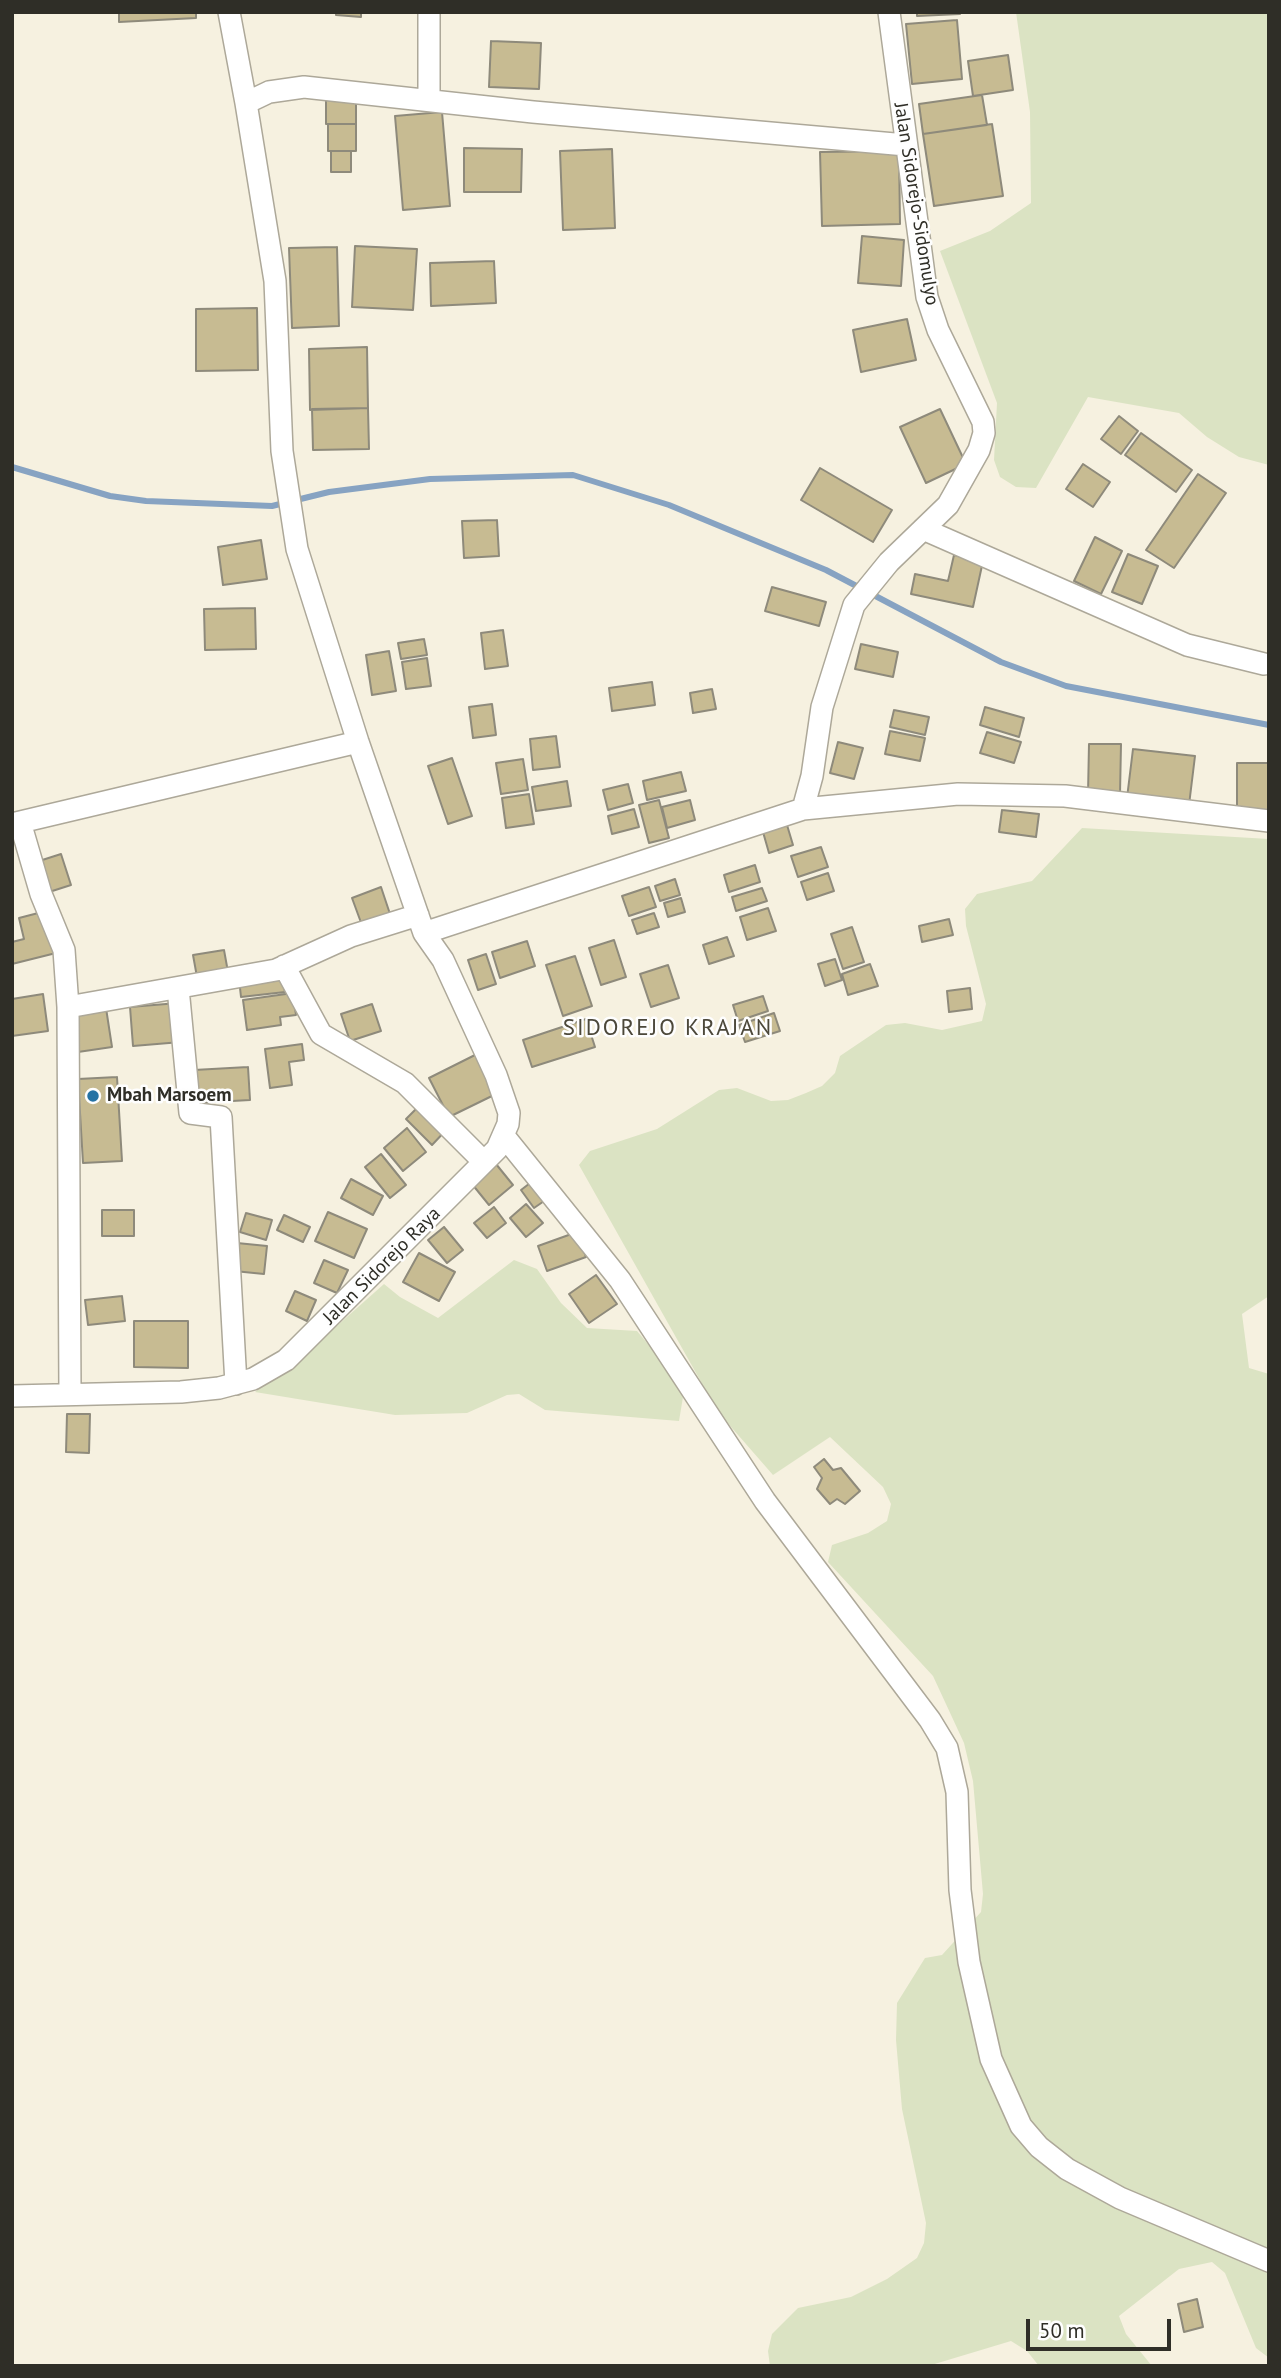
<!DOCTYPE html>
<style>
body{margin:0}
#map{position:relative;width:1281px;height:2378px;overflow:hidden;background:#f6f1e0;font-family:"PT Sans",sans-serif}
canvas{display:block}
.frame{position:absolute;inset:0;border:14px solid #2f2e27;pointer-events:none}
.scale{position:absolute;left:1026px;top:2319px;width:145px;height:32px;box-sizing:border-box;border:4px solid #2f2e27;border-top:0;padding-left:9px;font-size:21px;line-height:24px;white-space:nowrap;color:#2f2e27;-webkit-text-stroke:5px #fefefe;paint-order:stroke}
</style>
<div id="map">
<canvas width="1281" height="2378"></canvas>
<div class="frame"></div>
<div class="scale">50 m</div>
</div>
<script>
const g = document.querySelector('canvas').getContext('2d');
g.lineJoin = 'round';
function fillPath(path, color) {
  g.fillStyle = color;
  g.fill(path, 'evenodd');
}
function shape(rows) {
  const path = new Path2D();
  for (const r of rows) {
    path.moveTo(r[0], r[1]);
    for (let i = 2; i < r.length; i += 2) path.lineTo(r[i], r[i + 1]);
  }
  return path;
}
function trace(path, color, width, dash) {
  g.strokeStyle = color;
  g.lineWidth = width;
  g.lineCap = dash ? 'butt' : 'round';
  g.setLineDash(dash || []);
  g.stroke(path);
}
function write(font, color, halo, rows, align = 'center') {
  g.font = font + ' "PT Sans",sans-serif';
  g.lineWidth = 5;
  g.setLineDash([]);
  g.textBaseline = 'middle';
  g.strokeStyle = halo;
  g.fillStyle = color;
  for (const [text, x, y, turn = 0] of rows) {
    g.save();
    g.translate(x, y);
    g.rotate((+turn || 0) * Math.PI / 180);
    g.textAlign = isNaN(turn) ? turn : align;
    if (halo) g.strokeText(text, 0, 0);
    g.fillText(text, 0, 0);
    g.restore();
  }
}
fillPath(shape([
 [1016,12,1269,12,1269,465,1239,457,1207,437,1179,413,1088,397,1036,488,1016,487,1000,477,994,460,997,403,940,251,990,231,1031,203,1030,112],
 [1082,828,1269,839,1269,1296,1242,1314,1249,1368,1269,1374,1269,2358,1256,2348,1225,2273,1212,2262,1179,2269,1119,2316,1126,2334,1152,2366,1039,2366,1027,2351,1011,2341,928,2366,770,2366,768,2351,772,2334,798,2308,851,2297,887,2279,917,2258,924,2243,926,2223,902,2109,896,2040,897,2003,925,1958,942,1955,981,1912,983,1894,973,1781,964,1743,933,1676,828,1562,832,1545,868,1533,887,1521,891,1504,883,1487,830,1437,773,1475,718,1412,579,1165,590,1151,657,1129,719,1090,737,1088,771,1101,788,1100,806,1093,822,1086,835,1073,840,1056,886,1025,905,1023,942,1030,982,1021,986,1004,966,926,965,909,977,894,1032,881],
 [514,1260,537,1269,561,1303,587,1328,637,1331,669,1369,683,1397,679,1421,545,1410,519,1394,507,1395,467,1413,395,1415,255,1392,321,1340,384,1284,400,1297,438,1318]
]), '#dbe3c3');
trace(shape([
 [12,467,110,496,146,501,272,506,329,492,430,479,573,475,669,505,826,570,1001,662,1066,686,1269,725]
]), '#87a3c2', 6);
const building = shape([
 [119,12,196,12,196,18,119,22,119,12],
 [336,12,361,12,361,17,336,15,336,12],
 [917,12,960,12,960,14,917,16,917,12],
 [957,20,962,79,912,84,906,24,957,20],
 [491,41,541,43,539,89,489,87,491,41],
 [1008,55,1013,90,973,96,968,61,1008,55],
 [982,95,987,125,923,134,919,104,982,95],
 [326,99,356,99,356,124,326,124,326,99],
 [442,112,450,206,403,210,395,116,442,112],
 [328,124,356,124,356,151,328,151,328,124],
 [992,124,1003,196,934,206,923,134,992,124],
 [464,148,522,149,521,192,464,192,464,148],
 [612,149,615,228,563,230,560,151,612,149],
 [331,151,351,151,351,172,331,172,331,151],
 [899,151,900,224,822,226,820,152,899,151],
 [862,236,904,240,901,286,858,283,862,236],
 [355,246,417,249,413,310,352,307,355,246],
 [337,247,339,326,292,328,289,248,337,247],
 [494,261,496,303,431,306,430,263,494,261],
 [257,308,258,370,196,371,196,309,257,308],
 [907,319,916,360,861,372,853,330,907,319],
 [367,347,368,408,310,410,309,349,367,347],
 [368,408,369,449,313,450,312,409,368,408],
 [940,409,966,464,926,483,900,427,940,409],
 [1119,416,1138,431,1121,454,1101,439,1119,416],
 [1141,433,1192,470,1176,492,1125,455,1141,433],
 [1083,464,1110,482,1093,507,1066,489,1083,464],
 [820,468,892,510,873,542,801,500,820,468],
 [1198,474,1226,493,1174,568,1146,550,1198,474],
 [497,520,499,556,464,558,462,521,497,520],
 [1095,537,1122,551,1101,594,1074,581,1095,537],
 [261,540,267,579,223,585,218,547,261,540],
 [1128,554,1158,566,1142,604,1112,592,1128,554],
 [954,555,983,561,973,607,911,594,915,574,948,581,954,555],
 [772,587,826,602,819,626,765,611,772,587],
 [255,608,256,649,205,650,204,609,255,608],
 [503,630,508,666,485,669,481,633,503,630],
 [424,639,427,655,401,659,398,643,424,639],
 [861,644,898,652,893,677,855,669,861,644],
 [389,651,396,691,372,695,366,655,389,651],
 [427,658,431,686,406,689,402,662,427,658],
 [652,682,655,705,612,711,609,688,652,682],
 [712,689,716,709,693,713,690,693,712,689],
 [492,704,496,735,473,738,469,707,492,704],
 [985,707,1024,718,1019,737,980,725,985,707],
 [894,710,929,717,925,735,890,727,894,710],
 [890,731,925,738,920,761,885,754,890,731],
 [987,732,1021,742,1014,763,980,753,987,732],
 [556,736,560,767,533,770,530,739,556,736],
 [838,742,863,748,854,779,830,773,838,742],
 [1089,744,1121,744,1120,794,1088,794,1089,744],
 [1133,749,1195,756,1189,805,1127,798,1133,749],
 [452,758,472,816,448,824,428,766,452,758],
 [523,759,528,790,501,794,496,763,523,759],
 [1237,763,1269,763,1269,810,1237,810,1237,763],
 [681,772,686,791,647,800,643,781,681,772],
 [567,781,571,806,536,811,532,787,567,781],
 [628,784,633,803,608,810,603,790,628,784],
 [529,794,534,824,506,828,502,798,529,794],
 [659,800,669,838,649,843,639,805,659,800],
 [690,800,695,820,667,828,662,807,690,800],
 [634,809,639,827,612,834,608,816,634,809],
 [1002,810,1039,814,1036,837,999,832,1002,810],
 [787,825,793,845,769,853,763,832,787,825],
 [821,847,828,867,798,877,791,856,821,847],
 [61,854,71,885,46,893,36,862,61,854],
 [755,865,760,882,729,892,724,875,755,865],
 [828,873,834,891,807,900,801,882,828,873],
 [675,879,680,895,660,901,655,886,675,879],
 [381,887,391,917,363,928,352,898,381,887],
 [649,887,656,907,629,916,622,896,649,887],
 [762,888,767,901,736,911,732,897,762,888],
 [681,898,685,912,668,917,664,903,681,898],
 [768,908,776,931,747,940,740,917,768,908],
 [46,911,56,953,12,964,12,942,24,939,19,918,46,911],
 [654,913,659,927,637,934,632,920,654,913],
 [949,919,953,935,922,942,919,926,949,919],
 [852,927,864,962,843,969,831,934,852,927],
 [727,937,734,956,709,964,703,945,727,937],
 [614,940,626,977,601,985,589,948,614,940],
 [527,941,535,966,500,978,492,952,527,941],
 [224,950,228,972,197,977,193,955,224,950],
 [486,954,496,984,478,990,468,960,486,954],
 [575,956,592,1006,563,1016,546,965,575,956],
 [835,959,842,980,825,986,818,964,835,959],
 [870,964,878,986,848,995,842,974,870,964],
 [668,965,679,998,651,1007,640,974,668,965],
 [282,974,285,992,241,997,239,979,282,974],
 [970,988,972,1009,949,1012,947,991,970,988],
 [293,993,296,1015,280,1017,281,1025,247,1030,243,1000,293,993],
 [43,994,48,1031,12,1036,12,999,43,994],
 [763,996,768,1011,738,1021,733,1005,763,996],
 [178,1003,181,1042,133,1046,130,1007,178,1003],
 [372,1004,381,1031,350,1041,341,1014,372,1004],
 [106,1008,112,1047,78,1052,72,1014,106,1008],
 [774,1013,780,1031,745,1042,739,1025,774,1013],
 [586,1019,595,1047,532,1067,523,1040,586,1019],
 [302,1044,304,1060,289,1062,292,1085,270,1088,265,1049,302,1044],
 [477,1054,496,1094,449,1117,429,1078,477,1054],
 [248,1067,250,1100,196,1103,194,1070,248,1067],
 [117,1077,122,1161,83,1163,78,1079,117,1077],
 [422,1103,448,1128,432,1145,406,1119,422,1103],
 [407,1128,426,1152,403,1171,384,1148,407,1128],
 [381,1154,406,1185,390,1198,365,1167,381,1154],
 [496,1164,513,1185,489,1205,472,1184,496,1164],
 [351,1179,383,1196,373,1215,341,1198,351,1179],
 [534,1180,547,1199,534,1208,521,1190,534,1180],
 [526,1204,543,1223,526,1237,510,1218,526,1204],
 [494,1207,506,1223,487,1238,474,1223,494,1207],
 [102,1210,134,1210,134,1236,102,1236,102,1210],
 [328,1212,367,1229,354,1258,315,1241,328,1212],
 [246,1213,272,1220,266,1240,240,1232,246,1213],
 [284,1215,310,1227,303,1242,277,1230,284,1215],
 [444,1227,463,1250,447,1263,428,1240,444,1227],
 [577,1232,586,1257,547,1271,538,1246,577,1232],
 [237,1243,267,1246,264,1274,234,1271,237,1243],
 [419,1253,455,1272,439,1301,403,1282,419,1253],
 [324,1260,348,1270,337,1293,314,1283,324,1260],
 [596,1275,617,1304,589,1323,569,1294,596,1275],
 [295,1291,316,1300,307,1321,286,1311,295,1291],
 [122,1296,125,1321,88,1325,85,1300,122,1296],
 [134,1321,188,1321,188,1368,134,1367,134,1321],
 [67,1414,90,1414,89,1453,66,1452,67,1414],
 [824,1459,833,1470,841,1468,860,1491,845,1504,837,1499,830,1504,817,1489,822,1478,814,1467,824,1459],
 [1197,2299,1203,2327,1184,2332,1178,2304,1197,2299]
]);
fillPath(building, '#c7bb92');
trace(building, '#8e8a7b', 2);
const minor = shape([
 [229,12,246,103],
 [429,12,429,99],
 [923,529,1187,645,1264,664],
 [803,809,958,794,1065,796,1269,821],
 [20,822,41,894,64,950,68,1007],
 [12,824,358,742],
 [424,933,358,742,297,549,282,451,275,281,246,103,269,92,304,87,533,112,906,145],
 [284,966,321,1034,405,1083,484,1162],
 [178,988,190,1113,221,1117,236,1384],
 [504,1136,620,1280,765,1501,930,1720,947,1748,957,1792,960,1890,969,1962,991,2059,1021,2126,1039,2147,1067,2169,1120,2198,1269,2261],
 [70,1394,68,1007,276,970,351,936,418,915],
 [12,1396,181,1392,219,1388,253,1379,286,1360,497,1149,508,1124,509,1113,496,1075,443,960,424,933,803,809,812,776,822,707,854,605,889,562,948,505,979,450,984,433,983,422,938,330,927,297,889,12]
]);
trace(minor, '#ada899', 24);
trace(minor, '#fff', 21);
for (const [x, y, r, color] of [
 [93,1096,7,"#2573a5"]
]) {
  const dot = new Path2D();
  dot.arc(x, y, r, 0, 2 * Math.PI);
  g.fillStyle = color;
  g.fill(dot);
  trace(dot, '#fefefe', 2.5);
}
write('19px', '#2f2e27', '#fefefe', [
 ["Jalan Sidorejo-Sidomulyo",916,204,81],
 ["Jalan Sidorejo Raya",382,1266,-45]
]);
write('bold 19px', '#2f2e27', '#fefefe', [
 ["Mbah Marsoem",107,1096]
], 'left');
g.letterSpacing = '2px';
write('23px', '#4c483a', '#fefefe', [
 ["SIDOREJO KRAJAN",668,1028]
]);
g.letterSpacing = '0px';
</script>
